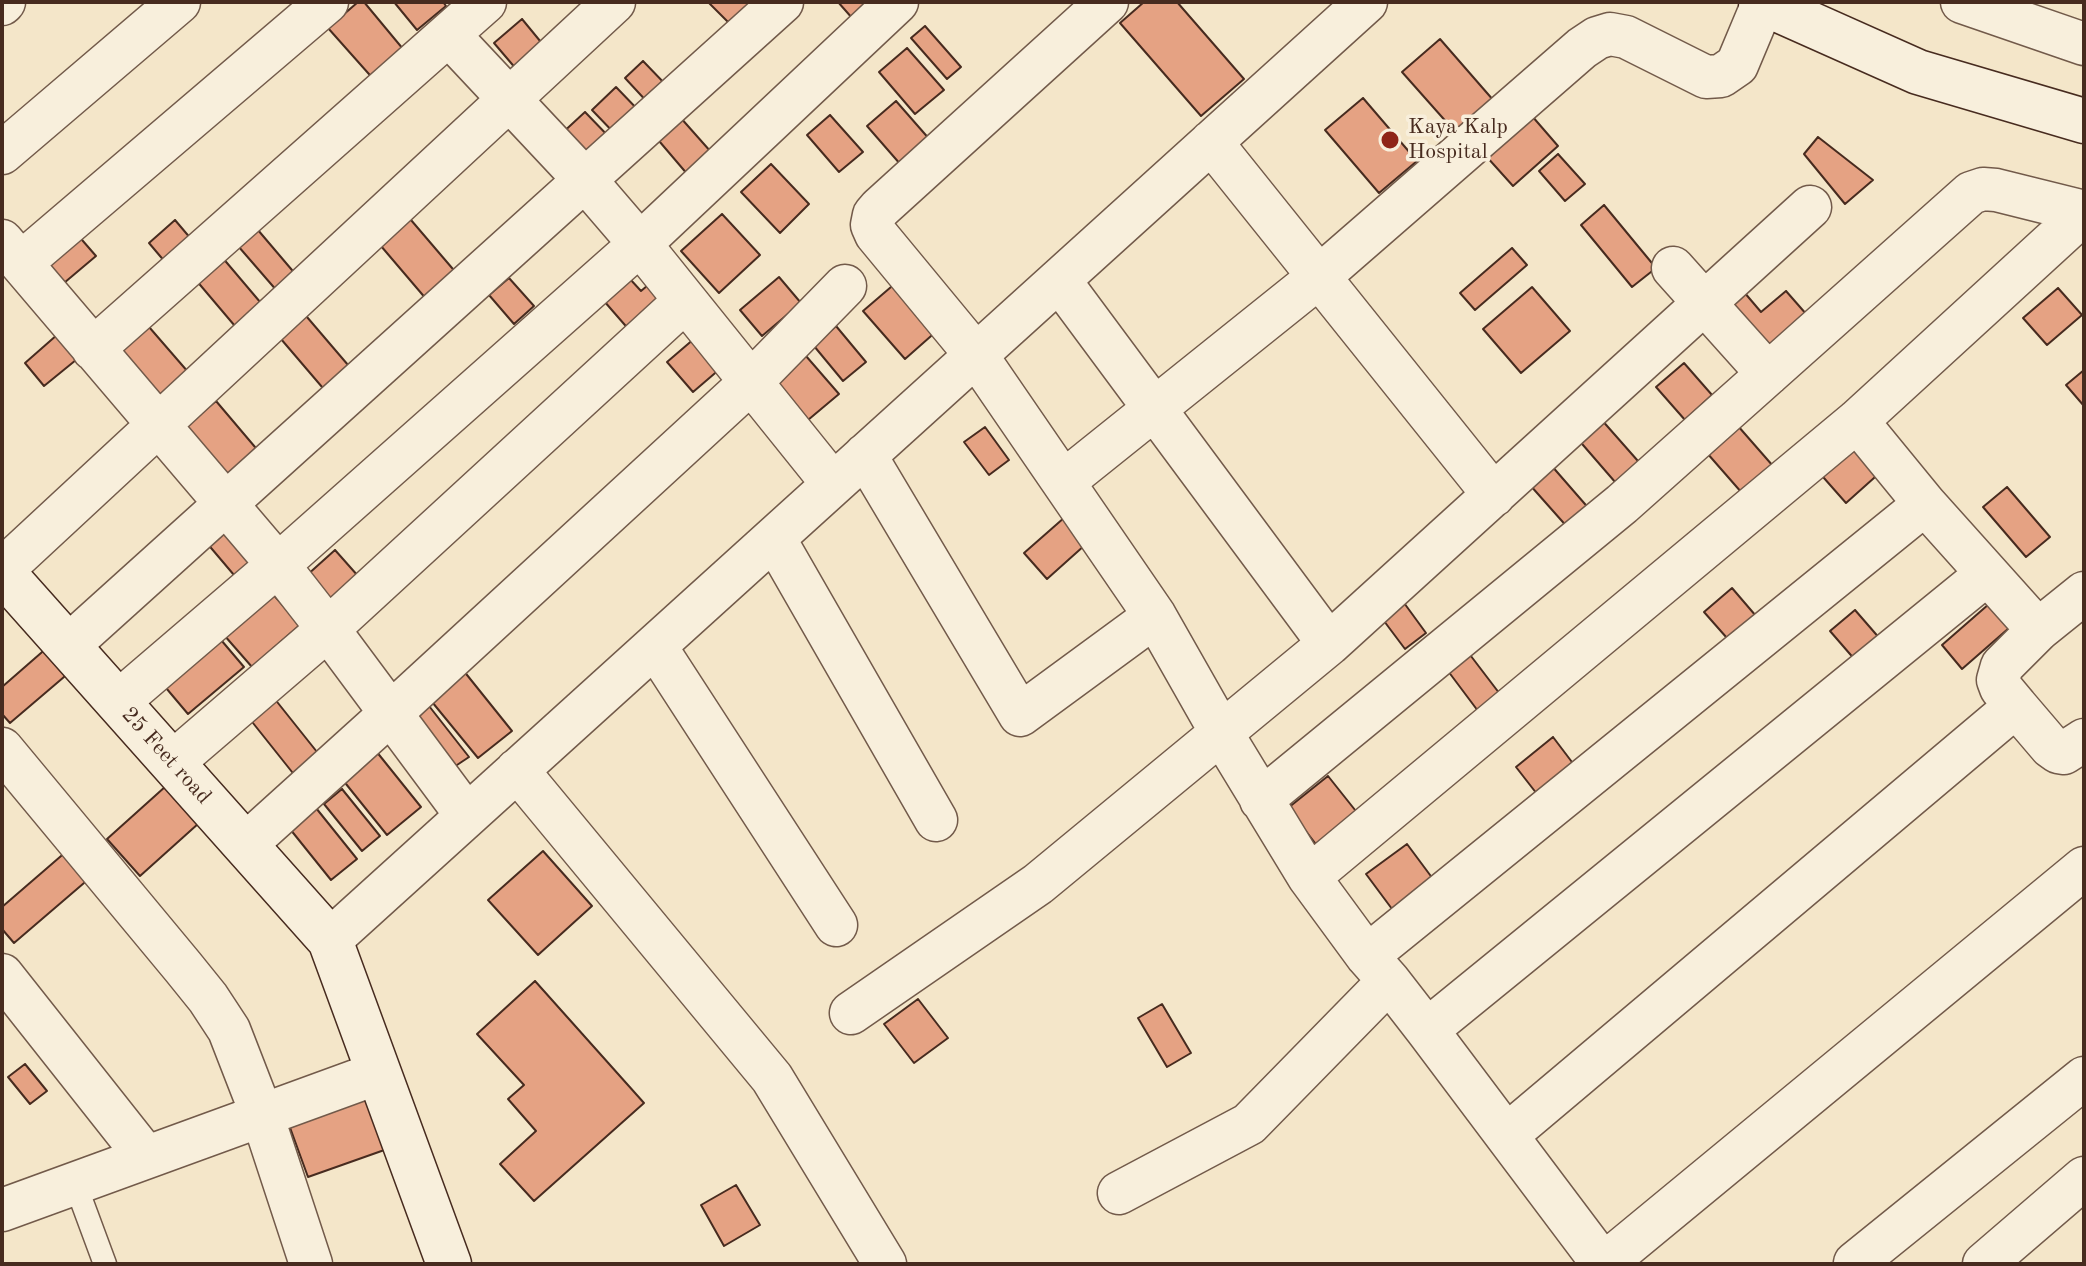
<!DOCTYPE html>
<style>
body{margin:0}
#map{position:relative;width:2086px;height:1266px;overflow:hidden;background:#f4e6c9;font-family:"Old Standard TT",serif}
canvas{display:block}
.frame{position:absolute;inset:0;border:4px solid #472b1f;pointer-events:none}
</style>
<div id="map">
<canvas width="2086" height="1266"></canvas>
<div class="frame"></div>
</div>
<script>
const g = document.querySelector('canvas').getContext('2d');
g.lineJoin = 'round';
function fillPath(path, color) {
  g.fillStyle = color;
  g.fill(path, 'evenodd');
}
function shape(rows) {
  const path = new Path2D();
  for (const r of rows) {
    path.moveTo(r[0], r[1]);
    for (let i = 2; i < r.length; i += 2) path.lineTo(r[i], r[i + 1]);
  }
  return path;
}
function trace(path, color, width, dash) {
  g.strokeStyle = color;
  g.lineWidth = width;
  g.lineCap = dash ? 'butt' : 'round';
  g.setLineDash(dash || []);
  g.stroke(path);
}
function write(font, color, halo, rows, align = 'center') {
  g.font = font + ' "Old Standard TT",serif';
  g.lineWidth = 7;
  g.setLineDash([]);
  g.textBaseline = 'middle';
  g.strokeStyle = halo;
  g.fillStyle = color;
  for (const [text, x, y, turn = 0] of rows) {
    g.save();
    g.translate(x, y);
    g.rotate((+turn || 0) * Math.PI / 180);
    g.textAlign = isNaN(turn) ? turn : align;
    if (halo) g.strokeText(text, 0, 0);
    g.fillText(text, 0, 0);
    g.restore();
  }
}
const building = shape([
 [358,2,364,2,408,55,376,82,328,28,358,2],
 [394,2,443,2,446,6,417,30,394,2],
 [708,2,751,2,729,23,708,2],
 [838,2,872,2,860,27,838,2],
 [1144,2,1177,2,1244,79,1201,116,1120,23,1144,2],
 [522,19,545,47,517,70,494,43,522,19],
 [925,26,961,67,947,79,911,38,925,26],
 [1440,39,1494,101,1457,134,1402,72,1440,39],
 [907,48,944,90,915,114,879,72,907,48],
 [643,61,668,87,650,105,625,78,643,61],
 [616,87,641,113,617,136,592,110,616,87],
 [1363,98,1417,161,1379,193,1325,130,1363,98],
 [896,101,931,141,901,165,867,126,896,101],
 [672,108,719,161,694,182,648,128,672,108],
 [585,112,612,140,586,164,559,136,585,112],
 [830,115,863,152,839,172,807,135,830,115],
 [1532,116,1558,146,1513,186,1486,156,1532,116],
 [1818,137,1873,180,1845,204,1804,154,1818,137],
 [1558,154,1585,184,1565,201,1539,171,1558,154],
 [771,164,809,204,780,233,741,192,771,164],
 [1604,205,1656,268,1632,287,1581,225,1604,205],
 [405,213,458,275,427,300,375,239,405,213],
 [722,214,760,255,719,293,681,251,722,214],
 [175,220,197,246,171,269,149,243,175,220],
 [252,223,303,283,284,299,232,239,252,223],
 [76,233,96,256,64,283,44,260,76,233],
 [1512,248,1527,265,1475,310,1460,293,1512,248],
 [216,250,266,309,240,332,190,273,216,250],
 [779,277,801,303,762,336,740,310,779,277],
 [509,278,534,306,514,324,489,295,509,278],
 [630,279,641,291,654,280,670,298,631,332,604,301,630,279],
 [898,281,939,329,905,359,863,311,898,281],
 [1532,287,1570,331,1521,373,1483,329,1532,287],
 [2058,288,2082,315,2047,345,2023,318,2058,288],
 [1786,291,1814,323,1773,358,1728,307,1744,292,1761,312,1786,291],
 [301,310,354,372,328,394,275,332,301,310],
 [143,320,195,380,164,406,112,346,143,320],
 [836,326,866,362,843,381,814,346,836,326],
 [66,327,87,351,44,386,25,363,66,327],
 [695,338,721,368,693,392,667,362,695,338],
 [806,356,839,394,808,420,776,382,806,356],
 [1684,363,1712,395,1685,420,1656,387,1684,363],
 [2084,370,2084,406,2066,385,2084,370],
 [216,401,266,460,235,486,185,427,216,401],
 [1593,410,1645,469,1622,490,1570,430,1593,410],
 [1731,418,1780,474,1749,501,1700,445,1731,418],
 [985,427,1009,460,989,475,964,442,985,427],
 [1854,435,1884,469,1846,503,1816,469,1854,435],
 [1544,457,1598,519,1577,538,1522,476,1544,457],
 [2007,487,2050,537,2026,557,1983,507,2007,487],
 [1073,510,1095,536,1047,579,1024,553,1073,510],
 [224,526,263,573,245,588,206,542,224,526],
 [335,550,366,585,336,611,306,576,335,550],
 [1732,588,1762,623,1734,646,1704,612,1732,588],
 [272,593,300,625,252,667,224,635,272,593],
 [1399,596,1426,633,1405,649,1378,613,1399,596],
 [1997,597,2017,621,1962,669,1942,645,1997,597],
 [1855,610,1881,640,1856,661,1830,631,1855,610],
 [216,634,244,667,188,714,161,682,216,634],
 [1461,643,1506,702,1484,719,1439,659,1461,643],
 [49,646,71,671,10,723,2,714,2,687,49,646],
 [463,670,512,731,478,758,428,697,463,670],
 [422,697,469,757,451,769,406,711,422,697],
 [274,698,325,762,300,782,249,718,274,698],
 [1553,737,1581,774,1544,803,1516,767,1553,737],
 [372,746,421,807,387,835,338,774,372,746],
 [1328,776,1363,820,1322,852,1288,808,1328,776],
 [166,786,199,823,140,876,107,839,166,786],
 [342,789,380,836,362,851,324,804,342,789],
 [312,803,357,859,331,880,286,824,312,803],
 [1407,844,1436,883,1395,913,1366,874,1407,844],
 [68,850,91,877,14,943,2,929,2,907,68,850],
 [543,851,592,906,538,955,488,900,543,851],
 [535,981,644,1103,534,1201,500,1164,536,1131,508,1099,524,1085,477,1034,535,981],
 [918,999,948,1038,914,1063,884,1024,918,999],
 [1162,1004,1191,1053,1167,1067,1138,1018,1162,1004],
 [25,1064,47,1091,30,1104,8,1077,25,1064],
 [371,1093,390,1148,308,1177,288,1122,371,1093],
 [736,1185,760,1225,724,1246,701,1205,736,1185]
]);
fillPath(building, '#e5a283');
trace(building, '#472b1f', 2);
const lane = shape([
 [75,1183,105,1264]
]);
const street = shape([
 [1107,2,880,208,874,215,872,225,876,234,976,355,1155,616,1222,734,1309,877,1367,956,1389,981,1427,1030,1603,1264],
 [1962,2,2084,44],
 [2,4,4,2],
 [449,35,585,180,640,244,833,484],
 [1211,142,1494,495],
 [2,153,179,2],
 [2,241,278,565,328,629,467,816],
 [21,263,327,2],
 [1673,268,1768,374],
 [1059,280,1329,644],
 [93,349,485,2],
 [865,455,1020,715,1155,616],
 [1063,482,1320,276,1582,48,1597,38,1610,34,1626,37,1706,77,1721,76,1737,65,1763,3],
 [1925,504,2038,630],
 [774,538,936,820],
 [2,570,614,2],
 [68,646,782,2],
 [655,646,836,925],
 [118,702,278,565,640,244,897,2],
 [2016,706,2051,747,2058,752,2064,753,2084,740],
 [2,749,183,967,208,998,229,1030,262,1115,311,1264],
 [172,763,328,629,685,301],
 [517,770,772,1078,885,1264],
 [1261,800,1622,504,1971,193,1983,189,1996,190,2084,212],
 [245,845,390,714,751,382,845,286],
 [1309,877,1857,421,2084,213],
 [330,940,1366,2],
 [1367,956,1925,504,1857,421],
 [2,975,146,1157],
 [851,1013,1038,884,1329,644,1810,207],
 [1427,1030,1987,574],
 [1507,1135,2016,706,2001,688,1998,680,2002,666,2038,630,2084,593],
 [1119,1193,1249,1124,1389,981],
 [2,1210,378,1073],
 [1855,1263,2084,1078],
 [1604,1264,2084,868],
 [1984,1264,2084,1178]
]);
const secondary = shape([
 [1761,2,1918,72,2084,121],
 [2,572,330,940,449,1264]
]);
trace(lane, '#725a4a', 25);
trace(street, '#725a4a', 45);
trace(secondary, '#472b1f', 47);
trace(lane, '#f8efdc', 22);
trace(street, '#f8efdc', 42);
trace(secondary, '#f8efdc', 44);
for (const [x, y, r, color] of [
 [1390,140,10,"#8f2418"]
]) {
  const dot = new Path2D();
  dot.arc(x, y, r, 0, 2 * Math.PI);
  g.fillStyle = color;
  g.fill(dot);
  trace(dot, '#f8efdc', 3);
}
write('22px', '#472b1f', '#f8efdc', [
 ["Kaya Kalp",1408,127],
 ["Hospital",1408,152]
], 'left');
write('22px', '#472b1f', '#f8efdc', [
 ["25 Feet road",166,756,48]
]);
</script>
